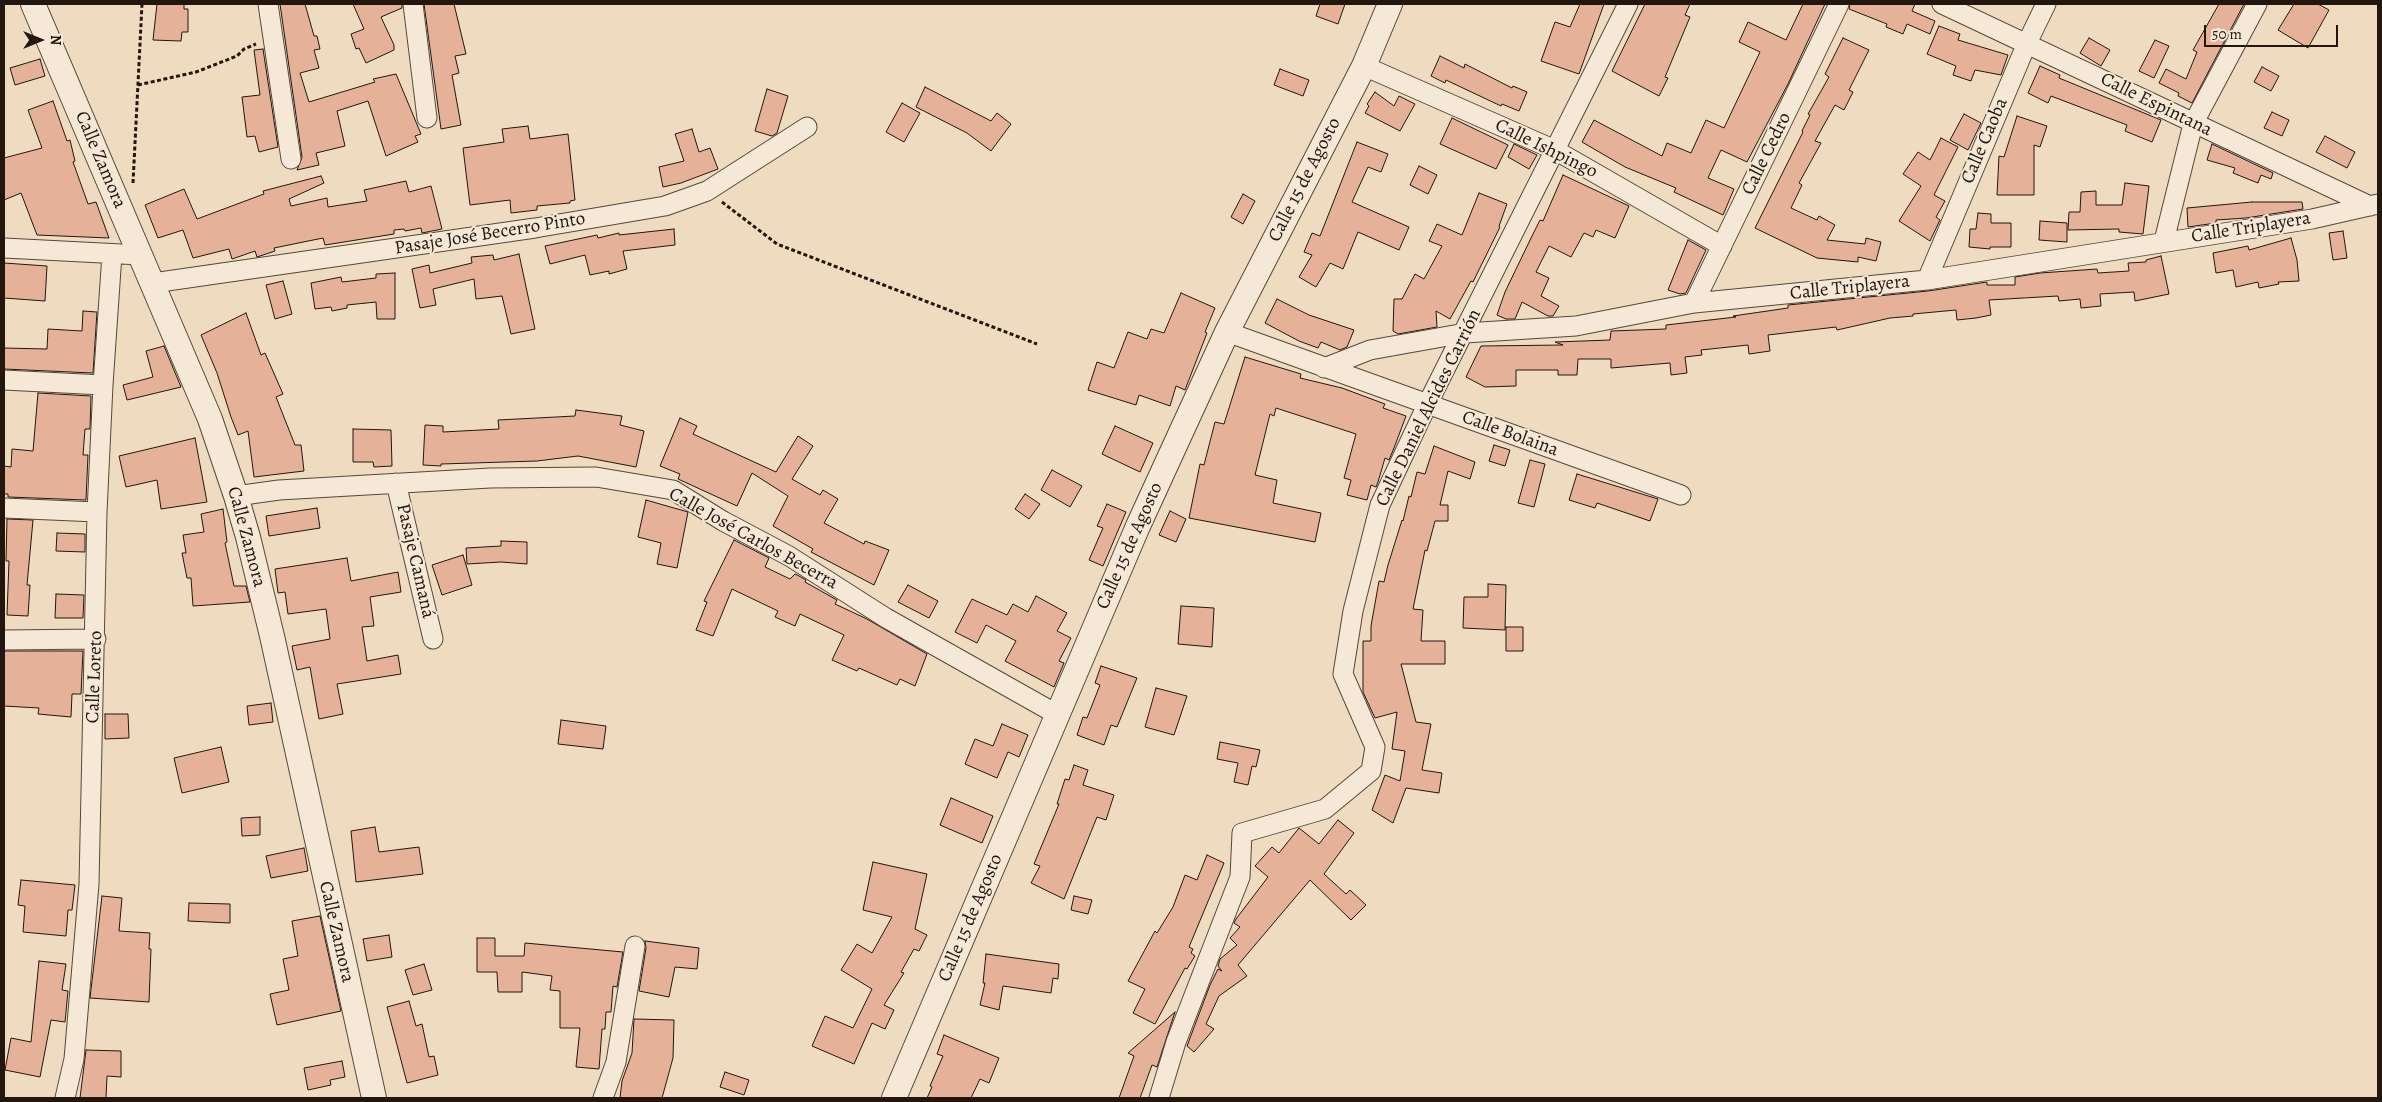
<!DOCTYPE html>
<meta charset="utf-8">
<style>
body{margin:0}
#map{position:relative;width:2382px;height:1102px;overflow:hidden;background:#efdcc0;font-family:Alegreya,serif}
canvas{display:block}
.frame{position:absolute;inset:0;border:5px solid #22160e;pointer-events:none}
.north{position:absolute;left:15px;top:15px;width:50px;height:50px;-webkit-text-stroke:4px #f5e8d6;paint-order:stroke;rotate:90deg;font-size:14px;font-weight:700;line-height:20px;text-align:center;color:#22160e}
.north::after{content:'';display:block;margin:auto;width:18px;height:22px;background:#22160e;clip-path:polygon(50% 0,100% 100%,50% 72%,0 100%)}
.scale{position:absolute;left:2204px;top:25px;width:134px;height:22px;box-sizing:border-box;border:2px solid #22160e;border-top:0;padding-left:6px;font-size:15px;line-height:18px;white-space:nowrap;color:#22160e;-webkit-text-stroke:4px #f5e8d6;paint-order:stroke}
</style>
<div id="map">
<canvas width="2382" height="1102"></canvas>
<div class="frame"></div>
<div class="north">N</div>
<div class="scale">50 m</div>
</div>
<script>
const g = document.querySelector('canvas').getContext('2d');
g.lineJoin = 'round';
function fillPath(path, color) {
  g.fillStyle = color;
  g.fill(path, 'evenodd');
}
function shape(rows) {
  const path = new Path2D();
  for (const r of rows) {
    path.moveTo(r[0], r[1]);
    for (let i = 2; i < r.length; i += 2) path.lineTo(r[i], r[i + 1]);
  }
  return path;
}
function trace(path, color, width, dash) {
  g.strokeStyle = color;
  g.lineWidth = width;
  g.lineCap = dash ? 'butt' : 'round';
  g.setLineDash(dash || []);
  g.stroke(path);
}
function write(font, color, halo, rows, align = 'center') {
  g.font = font + ' Alegreya,serif';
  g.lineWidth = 4;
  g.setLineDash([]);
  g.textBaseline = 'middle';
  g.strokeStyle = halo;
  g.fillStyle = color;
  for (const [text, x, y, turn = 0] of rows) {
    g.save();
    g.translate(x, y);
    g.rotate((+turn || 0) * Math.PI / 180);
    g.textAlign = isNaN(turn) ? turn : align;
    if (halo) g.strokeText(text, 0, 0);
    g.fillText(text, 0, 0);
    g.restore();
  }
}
const building = shape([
 [157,4,184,4,184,9,188,9,188,32,182,32,181,41,153,40,157,4],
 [280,4,305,4,314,36,317,36,320,49,314,50,319,68,300,73,309,102,375,82,373,79,396,74,421,134,415,136,418,142,386,156,368,101,337,111,345,146,316,153,319,165,297,170,302,157,280,4],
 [353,4,402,4,402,8,381,17,394,45,394,50,366,63,359,48,356,49,351,34,364,29,353,4],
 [424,4,454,4,466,54,455,56,459,73,452,75,461,125,441,129,424,4],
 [1320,4,1345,4,1338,24,1316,16,1320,4],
 [1580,4,1604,4,1579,74,1541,61,1555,22,1570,27,1580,4],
 [1645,4,1690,4,1685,15,1690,17,1665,77,1668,78,1659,96,1612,71,1645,4],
 [1803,4,1825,4,1788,84,1747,162,1721,150,1708,178,1734,189,1723,215,1674,192,1676,188,1625,167,1582,142,1594,120,1662,156,1667,143,1691,153,1706,120,1724,128,1760,52,1739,42,1748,22,1786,40,1803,4],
 [1850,4,1915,4,1912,11,1935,21,1930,34,1907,24,1903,34,1886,27,1887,24,1849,9,1850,4],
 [2219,4,2244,4,2192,103,2178,96,2179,93,2159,83,2166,69,2186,79,2197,52,2193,50,2219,4],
 [2294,4,2318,4,2329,10,2308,48,2278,30,2294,4],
 [1939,26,1960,34,1958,40,2008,55,2001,75,1975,70,1971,81,1953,75,1956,66,1927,54,1939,26],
 [1843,38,1869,50,1849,90,1853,92,1844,110,1835,105,1815,141,1821,143,1799,183,1802,185,1791,208,1817,220,1819,216,1835,225,1827,240,1865,244,1866,238,1881,242,1876,261,1858,257,1858,262,1817,258,1755,228,1803,132,1802,131,1810,115,1808,114,1829,77,1825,74,1843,38],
 [2089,38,2110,50,2101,66,2080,53,2089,38],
 [2155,40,2169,46,2154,78,2139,71,2155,40],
 [263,49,278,147,259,152,255,136,247,137,242,97,260,95,254,50,263,49],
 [1440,56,1464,68,1465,64,1512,88,1513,86,1527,92,1519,111,1502,104,1501,106,1446,80,1445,83,1431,76,1440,56],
 [40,59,45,76,15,85,10,68,40,59],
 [2040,66,2060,75,2059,78,2161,120,2152,142,2125,131,2127,125,2051,96,2048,103,2028,93,2040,66],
 [2262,67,2279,76,2271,91,2254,82,2262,67],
 [1280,69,1309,80,1303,96,1274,85,1280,69],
 [925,87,991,121,997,113,1011,124,991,151,967,133,916,107,925,87],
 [767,89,788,96,777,133,772,136,755,131,767,89],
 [1375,92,1394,106,1399,96,1415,104,1400,131,1365,113,1369,106,1367,104,1375,92],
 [53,101,67,141,70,140,75,161,73,162,88,204,96,202,109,238,37,235,21,193,4,200,4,158,42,148,28,110,53,101],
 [902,103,920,113,904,142,886,132,902,103],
 [2272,112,2289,120,2282,136,2264,128,2272,112],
 [1964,114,1981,123,1968,150,1950,140,1964,114],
 [2017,116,2047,126,2040,147,2034,145,2034,195,1997,195,1999,156,2004,157,2017,116],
 [1452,118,1508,145,1496,169,1440,144,1452,118],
 [528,126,530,139,568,134,575,200,570,201,570,203,537,206,537,210,511,213,510,200,470,205,463,148,504,142,502,129,528,126],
 [692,129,699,152,710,148,718,169,681,183,663,187,659,167,684,161,675,134,692,129],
 [2325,136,2355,152,2347,168,2316,152,2325,136],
 [1941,138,1958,147,1934,195,1945,201,1936,217,1940,220,1930,241,1899,221,1921,186,1903,174,1918,152,1930,160,1941,138],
 [1357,142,1388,154,1381,172,1368,167,1352,202,1409,227,1399,250,1358,232,1343,269,1330,263,1316,287,1299,277,1312,255,1304,252,1312,233,1320,236,1357,142],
 [1514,144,1537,155,1529,169,1508,157,1514,144],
 [2212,144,2273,173,2271,179,2261,175,2258,183,2233,173,2235,168,2207,160,2212,144],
 [1419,166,1437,175,1428,194,1410,185,1419,166],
 [1563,175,1629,206,1615,238,1596,230,1593,237,1584,233,1571,257,1549,246,1536,272,1549,278,1541,296,1559,306,1553,316,1548,316,1522,302,1515,319,1506,319,1497,315,1505,292,1532,236,1540,220,1543,221,1563,175],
 [321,176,324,183,289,199,291,206,327,198,328,207,367,201,364,190,406,181,409,192,431,186,442,229,422,233,421,228,405,231,404,229,394,230,394,234,325,245,323,238,274,248,275,251,257,257,255,251,232,259,229,249,193,258,183,230,158,238,145,205,184,189,197,219,264,194,263,191,321,176],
 [2125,183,2149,186,2143,234,2119,232,2119,229,2068,230,2069,212,2080,212,2081,192,2096,191,2096,205,2122,205,2125,183],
 [1479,193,1507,204,1499,226,1500,227,1473,282,1471,281,1450,319,1436,311,1437,327,1398,334,1393,331,1394,299,1402,299,1415,274,1424,279,1442,246,1429,241,1437,224,1462,235,1479,193],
 [1243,194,1255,201,1243,224,1231,217,1243,194],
 [2252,202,2302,202,2303,209,2246,218,2216,220,2216,223,2188,227,2187,208,2252,202],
 [1978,213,1991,214,1991,223,2011,223,2011,247,1990,247,1990,249,1969,247,1970,229,1976,229,1978,213],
 [2040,221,2067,223,2067,242,2039,240,2040,221],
 [674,229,675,245,623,251,627,269,609,274,609,271,590,275,585,255,550,264,545,246,597,235,598,238,619,233,619,235,674,229],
 [2343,231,2347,258,2333,260,2329,233,2343,231],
 [2291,238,2297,260,2299,281,2278,282,2279,284,2259,288,2258,282,2236,287,2233,270,2216,273,2213,253,2248,246,2249,250,2291,238],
 [1688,240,1706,250,1686,293,1680,294,1668,290,1688,240],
 [519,254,535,329,511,334,502,296,476,299,474,279,433,289,436,305,420,308,412,269,429,265,430,273,472,263,471,257,493,255,494,260,519,254],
 [2161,256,2169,294,2135,301,2134,292,2100,294,2101,306,2081,308,2080,299,2059,301,2058,296,1989,300,1991,315,1976,318,1957,320,1956,310,1913,314,1913,316,1890,318,1837,330,1836,327,1768,335,1770,351,1749,354,1748,345,1701,350,1702,355,1685,357,1687,373,1671,375,1670,363,1611,368,1611,359,1578,359,1577,375,1558,375,1558,370,1516,370,1516,386,1485,387,1466,377,1481,346,1563,345,1555,342,1610,340,1611,331,1666,329,1666,325,1736,317,1733,316,1788,308,1788,305,1928,291,1987,282,1987,285,2015,285,2015,277,2040,273,2097,269,2098,273,2129,271,2128,263,2146,262,2146,260,2161,256],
 [4,263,47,266,45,301,4,298,4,263],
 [395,273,395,319,377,319,376,302,347,305,347,308,332,311,331,307,315,309,311,283,341,277,342,282,376,278,376,274,395,273],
 [283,281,292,314,275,319,266,285,283,281],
 [1181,293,1215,308,1205,332,1207,333,1185,390,1176,386,1170,406,1139,395,1136,405,1088,390,1097,362,1114,368,1128,332,1147,339,1151,329,1164,333,1181,293],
 [1277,299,1309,315,1354,330,1347,347,1340,350,1321,342,1318,348,1299,341,1265,323,1277,299],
 [83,311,97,312,93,373,4,369,4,348,47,349,48,329,82,331,83,311],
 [246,313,261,355,265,353,283,394,276,397,295,445,301,445,304,471,254,477,248,431,238,435,231,417,217,373,201,335,246,313],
 [164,346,181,387,127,400,123,385,153,377,146,351,164,346],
 [1245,357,1301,374,1300,378,1342,388,1385,404,1383,408,1406,416,1394,448,1389,460,1385,458,1378,482,1376,487,1371,485,1367,500,1347,495,1351,480,1344,478,1356,434,1276,408,1274,416,1270,414,1255,475,1277,480,1273,503,1321,513,1315,542,1189,518,1200,464,1204,465,1215,422,1224,424,1245,357],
 [38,393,91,396,90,429,85,429,83,455,88,455,86,500,8,497,8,494,4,494,4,466,11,467,12,449,33,451,38,393],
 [576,410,622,416,620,425,644,431,636,467,578,456,537,461,441,464,441,466,423,465,425,425,443,426,443,432,499,429,498,420,575,416,576,410],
 [680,418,697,426,693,434,776,472,798,436,813,446,792,479,820,495,823,490,838,499,824,523,864,544,865,541,889,550,874,585,811,552,813,549,773,526,788,496,752,473,737,506,678,479,680,474,660,466,680,418],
 [1115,426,1153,443,1140,472,1102,454,1115,426],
 [353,429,391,430,392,466,374,467,373,462,353,462,353,429],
 [195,438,207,502,161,509,157,480,126,487,119,456,195,438],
 [1494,445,1510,450,1505,466,1489,461,1494,445],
 [1434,446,1475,462,1470,479,1448,471,1440,505,1448,505,1448,521,1435,521,1427,551,1425,550,1413,609,1423,610,1421,641,1445,641,1445,664,1401,664,1416,722,1431,724,1422,770,1442,773,1439,793,1406,788,1393,823,1372,810,1385,775,1400,781,1405,751,1392,749,1397,712,1375,718,1363,692,1363,641,1371,641,1371,626,1379,581,1384,582,1388,565,1402,520,1403,521,1409,496,1411,497,1417,472,1425,474,1434,446],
 [1530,460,1545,464,1534,507,1518,503,1530,460],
 [1052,470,1082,486,1070,507,1041,490,1052,470],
 [1577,474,1658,499,1650,521,1597,503,1595,508,1569,500,1577,474],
 [1025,494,1040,504,1029,519,1015,509,1025,494],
 [646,500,688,512,677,568,657,564,661,543,638,537,646,500],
 [1107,504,1126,512,1103,566,1089,560,1103,528,1097,526,1107,504],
 [317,508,320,528,269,536,266,516,317,508],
 [223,509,227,542,225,543,234,586,246,586,250,602,193,606,191,578,187,578,182,553,186,553,183,535,204,532,201,514,223,509],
 [1170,511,1186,519,1176,542,1159,535,1170,511],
 [7,519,33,520,27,585,30,585,28,616,7,615,9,561,6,561,7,519],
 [57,533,85,534,85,552,56,551,57,533],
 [734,540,769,558,765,567,790,579,795,574,799,576,806,580,805,582,837,600,835,604,867,619,927,654,915,686,900,679,897,685,859,668,857,671,832,660,844,635,800,614,795,626,775,617,778,611,732,589,713,636,696,630,707,602,704,601,734,540],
 [501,541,527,542,527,564,501,562,467,564,466,548,501,546,501,541],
 [463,555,472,585,442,595,432,565,463,555],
 [347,558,351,581,398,572,401,592,370,597,374,626,362,627,367,661,398,655,401,674,337,684,343,714,319,719,310,667,297,670,292,646,330,639,326,609,288,614,285,592,278,593,275,569,347,558],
 [1488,584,1506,585,1505,630,1463,628,1464,597,1488,597,1488,584],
 [908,585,938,601,929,618,898,602,908,585],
 [56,594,84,595,83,618,55,618,56,594],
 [1036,596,1067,613,1057,631,1071,638,1059,661,1064,663,1054,687,1005,661,1016,641,986,625,977,643,955,632,972,599,1007,615,1013,604,1028,612,1036,596],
 [1181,606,1214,608,1212,647,1178,644,1181,606],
 [1506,627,1523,627,1523,651,1506,651,1506,627],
 [4,651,83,651,81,694,72,694,71,717,38,714,39,708,4,706,4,651],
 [1101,666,1137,678,1117,727,1111,725,1104,745,1077,735,1083,717,1087,718,1100,685,1095,683,1101,666],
 [1156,688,1187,696,1174,735,1145,727,1156,688],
 [271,703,273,722,249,725,247,706,271,703],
 [105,714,128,714,129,738,105,739,105,714],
 [561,720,606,726,603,749,558,744,561,720],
 [1002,724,1028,735,1019,757,1008,752,997,778,965,764,975,739,993,746,1002,724],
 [1220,742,1260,750,1256,767,1252,766,1248,785,1234,782,1238,763,1217,759,1220,742],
 [221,747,229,782,182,793,174,758,221,747],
 [1074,765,1088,770,1083,785,1114,795,1106,820,1097,817,1064,899,1031,883,1040,866,1034,864,1059,804,1057,804,1065,779,1069,780,1074,765],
 [951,798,993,816,982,843,940,825,951,798],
 [260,817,260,835,242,836,241,818,260,817],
 [1338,820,1354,833,1324,874,1346,894,1350,890,1366,905,1351,920,1310,880,1238,965,1247,976,1219,996,1206,1024,1214,1029,1194,1052,1187,1046,1210,985,1218,969,1222,971,1218,966,1220,959,1237,945,1230,938,1240,927,1234,923,1236,919,1268,877,1255,866,1272,847,1279,853,1299,828,1319,844,1338,820],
 [375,827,379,852,419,847,423,874,356,882,351,831,375,827],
 [304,848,308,871,271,878,266,856,304,848],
 [1207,855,1224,863,1189,947,1193,949,1191,953,1195,956,1187,969,1185,968,1155,1024,1133,1013,1145,989,1128,981,1155,931,1157,933,1173,907,1185,875,1197,880,1207,855],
 [873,862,927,874,915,929,927,935,919,951,914,949,901,972,904,973,884,1005,894,1010,885,1029,872,1023,854,1064,812,1046,825,1016,853,1028,872,989,841,970,857,944,872,953,892,917,863,910,873,862],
 [21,880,75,885,72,910,68,910,66,936,23,932,25,906,18,905,21,880],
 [102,896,122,898,119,931,150,933,149,949,151,949,149,1002,90,998,102,896],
 [1074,896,1092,900,1088,914,1071,910,1074,896],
 [189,903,230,904,230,923,188,921,189,903],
 [320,916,341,1011,277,1025,270,994,289,990,283,959,298,956,292,921,320,916],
 [389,935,392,957,367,961,363,939,389,935],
 [477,938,495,938,495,956,524,956,525,943,623,952,617,987,613,986,611,1012,606,1012,605,1029,602,1029,599,1069,576,1067,580,1028,560,1028,560,991,550,990,552,976,522,972,522,992,498,992,497,972,477,972,477,938],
 [645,941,699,948,697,969,675,967,669,997,639,991,646,948,645,941],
 [986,954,1059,964,1058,979,1053,978,1051,993,1003,986,999,1010,980,1005,985,983,983,983,986,954],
 [39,961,66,964,62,990,68,991,65,1022,51,1020,40,1077,5,1070,11,1038,31,1042,39,961],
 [424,964,432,990,413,995,405,970,424,964],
 [409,1001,416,1026,422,1024,429,1057,434,1056,438,1075,407,1083,387,1007,409,1001],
 [1175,1012,1157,1067,1152,1065,1140,1098,1119,1098,1134,1056,1128,1053,1175,1012],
 [634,1019,674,1020,673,1058,662,1098,620,1098,622,1081,632,1053,634,1019],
 [944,1035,999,1058,989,1083,980,1079,971,1098,927,1098,932,1087,930,1086,943,1056,937,1054,944,1035],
 [86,1050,121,1051,121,1077,107,1076,106,1098,80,1098,86,1050],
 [342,1061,345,1077,330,1080,331,1085,308,1090,304,1068,342,1061],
 [725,1072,749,1080,744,1095,720,1087,725,1072]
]);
fillPath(building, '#e6b199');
trace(building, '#22160e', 1);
const minor = shape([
 [268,4,291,159],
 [413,4,427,118],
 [1942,4,2370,206],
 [1364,66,1555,150,1722,246],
 [2164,241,2193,124,2257,4],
 [4,248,141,255],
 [1927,280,2027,43,2046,4],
 [153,283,535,228,665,206,707,191,807,127],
 [1694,303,1839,4],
 [1227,332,1681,495],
 [1324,368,1370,350,1465,333,1576,326,1694,303,1927,280,2312,219,2378,204],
 [4,380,103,385],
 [396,483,433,639],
 [236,496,279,490,490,478,596,477,673,490,723,521,789,556,886,618,1058,715],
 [4,508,97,512],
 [4,640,96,639],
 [65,1098,74,1059,89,884,97,512,103,385,112,254],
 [603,1098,616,1062,635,946],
 [1159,1098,1176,1042,1240,877,1242,833,1325,809,1371,771,1375,747,1343,674,1353,611,1380,505,1427,405,1628,4]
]);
const tertiary = shape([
 [33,4,210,419,236,496,248,537,272,636,374,1098],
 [894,1098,1138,526,1227,332,1364,66,1390,4]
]);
trace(minor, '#55483a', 21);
trace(tertiary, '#55483a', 26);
trace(shape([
 [138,85,196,72,237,56,244,49,256,44],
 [133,183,142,4],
 [722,202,777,244,1037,344]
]), '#22160e', 3, [4, 2.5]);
trace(minor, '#f5e8d6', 19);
trace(tertiary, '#f5e8d6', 24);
write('19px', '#22160e', '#f5e8d6', [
 ["Calle Espintana",2156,105,26],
 ["Calle Caoba",1985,141,-67],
 ["Calle Ishpingo",1546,149,26],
 ["Calle Cedro",1767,154,-64],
 ["Calle Zamora",100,160,67],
 ["Calle 15 de Agosto",1305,180,-63],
 ["Calle Triplayera",2251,228,-9],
 ["Pasaje José Becerro Pinto",490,234,-9],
 ["Calle Triplayera",1850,288,-6],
 ["Calle Daniel Alcides Carrión",1429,408,-64],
 ["Calle Bolaina",1510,434,20],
 ["Calle Zamora",246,537,75],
 ["Calle José Carlos Becerra",753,539,29],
 ["Calle 15 de Agosto",1130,546,-66],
 ["Pasaje Camaná",415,561,77],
 ["Calle Loreto",95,677,-88],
 ["Calle 15 de Agosto",971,918,-67],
 ["Calle Zamora",336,932,77]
]);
</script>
